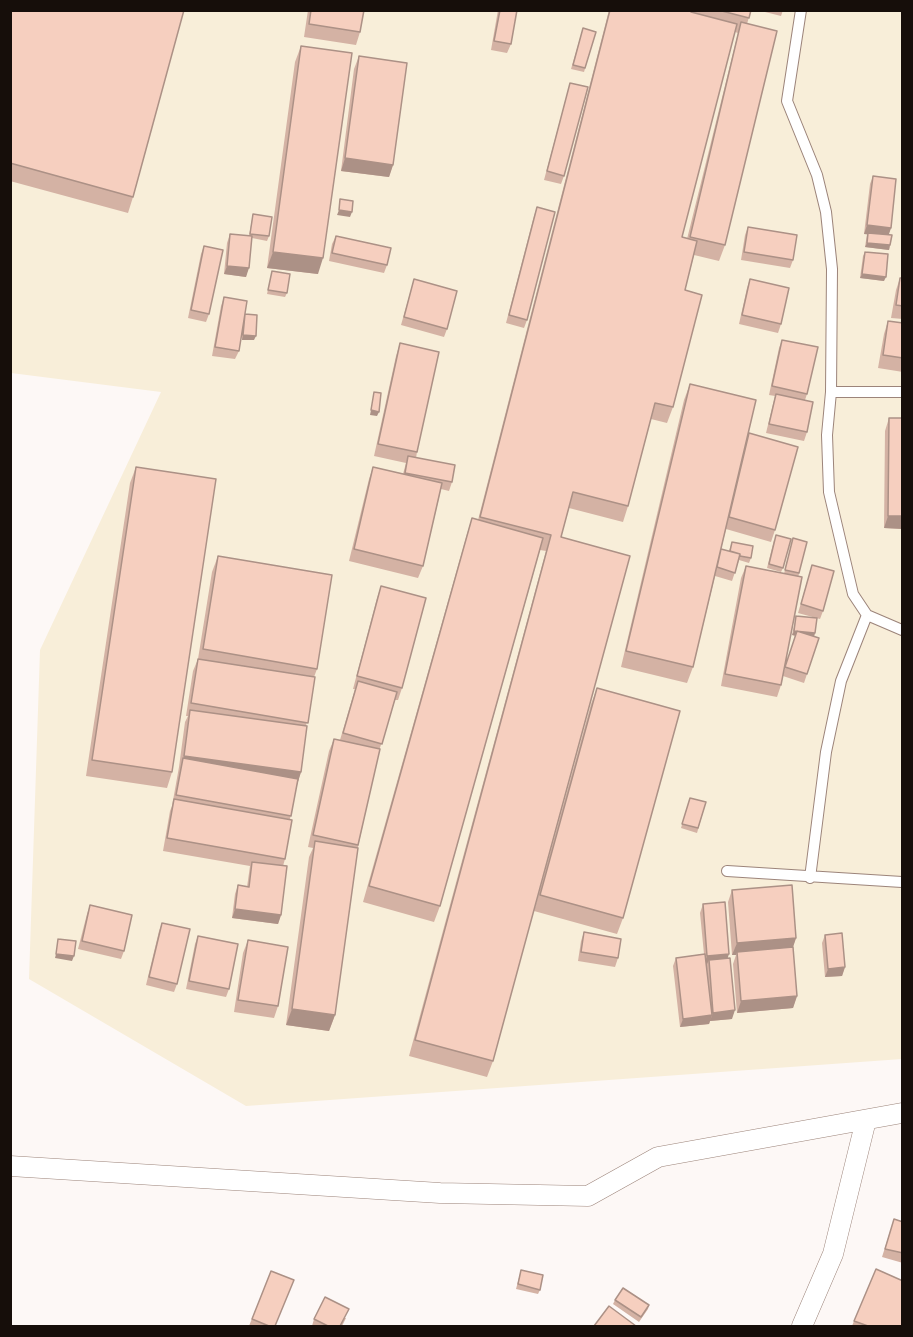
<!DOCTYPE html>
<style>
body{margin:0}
#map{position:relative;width:913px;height:1337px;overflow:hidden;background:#fdf8f6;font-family:"Archivo Narrow",sans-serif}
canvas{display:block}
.frame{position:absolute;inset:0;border:12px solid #160e0a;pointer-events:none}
</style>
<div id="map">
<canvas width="913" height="1337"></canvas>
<div class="frame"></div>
</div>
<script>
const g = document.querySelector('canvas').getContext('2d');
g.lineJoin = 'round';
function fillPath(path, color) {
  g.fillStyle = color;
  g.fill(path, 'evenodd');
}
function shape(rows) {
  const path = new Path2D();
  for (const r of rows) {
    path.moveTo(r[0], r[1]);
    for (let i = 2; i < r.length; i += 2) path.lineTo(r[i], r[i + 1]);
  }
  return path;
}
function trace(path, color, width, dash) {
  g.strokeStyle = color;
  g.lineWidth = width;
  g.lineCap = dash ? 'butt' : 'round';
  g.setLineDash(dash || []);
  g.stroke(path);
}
fillPath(shape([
 [11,11,902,11,902,1059,246,1106,29,979,40,650,161,392,11,373]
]), '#f8eed9');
const service = shape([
 [801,10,787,101,817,175,826,212,832,269,831,392,827,435,829,492,853,594,867,615,902,630],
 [831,392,902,392],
 [727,871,902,882],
 [810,878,826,752,841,681,867,615]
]);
const minor = shape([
 [10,1166,440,1193,588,1196,658,1157,902,1113],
 [802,1326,833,1254,866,1120]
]);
trace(service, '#9c847a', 12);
trace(minor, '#9c847a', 21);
trace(service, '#fff', 10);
trace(minor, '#fff', 20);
fillPath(shape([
 [10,10,133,197,128,213,10,181],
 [308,10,364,10,360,32,356,45,304,37],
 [498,10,517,10,511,44,507,53,491,50],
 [609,10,751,10,747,24,725,245,719,261,694,255,685,290,673,407,667,423,651,419,628,506,623,522,569,508,561,537,493,1061,487,1077,409,1056,546,551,540,550,440,906,434,922,363,902,467,534,472,518,478,520],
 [735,32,738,33,687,239,682,237],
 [757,10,783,10,781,16],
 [583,28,596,32,584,72,571,69],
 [301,46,318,274,267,268,295,62],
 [359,56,393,165,389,177,341,171,354,69],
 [570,83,564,176,561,184,544,180],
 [873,176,891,228,888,235,890,245,889,250,865,247,867,234,864,234,870,184],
 [537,207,527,320,524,328,506,323,534,216],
 [253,214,269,236,267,241,252,238,246,277,224,274,227,243,230,234,249,236],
 [748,227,793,260,790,268,741,260,745,235],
 [336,236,387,265,384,273,329,261,332,244],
 [204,246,209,314,206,322,188,318,201,254],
 [865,252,884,281,860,278,863,256],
 [272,271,287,293,285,297,267,294],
 [900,278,903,278,903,319,891,318,896,290],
 [414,279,447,329,444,337,401,325],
 [750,279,781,324,778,333,739,324,747,288],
 [224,297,245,314,254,340,242,340,242,329,239,351,235,359,212,356,221,306],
 [888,321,903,323,903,372,878,368,884,334],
 [782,340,807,394,805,400,807,432,804,441,766,433,775,396,769,395,779,348],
 [400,343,417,452,416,458,452,482,449,491,441,489,423,566,418,578,349,561,369,479,373,467,403,474,406,463,374,456,396,356],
 [690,384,749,433,775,530,771,542,726,529,721,549,729,551,732,542,751,558,749,563,739,560,732,581,715,576,693,667,687,683,621,667,684,400],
 [889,418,903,529,884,528,885,431],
 [136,467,172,772,167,788,86,776,130,483],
 [793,538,799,573,784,672,795,636,792,635,796,616,815,633,807,674,804,683,783,676,781,685,777,697,721,686,741,578,746,566,784,574],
 [774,540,783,568,781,572,767,568],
 [218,556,317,669,314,677,306,726,301,772,297,784,290,819,285,859,283,866,281,915,278,924,232,918,235,894,238,885,247,887,250,866,163,851,170,811,172,806,179,767,185,722,188,716,186,716,193,671,198,659,212,572],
 [812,565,823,611,820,619,798,613],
 [381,586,402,688,398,700,395,700,379,751,358,847,335,1015,329,1031,286,1025,309,857,313,848,308,847,329,751,334,739,340,740,355,689,353,689,377,598],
 [597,688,623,918,617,934,534,911,591,704],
 [690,798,706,802,697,833,681,828],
 [732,890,796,938,793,947,797,996,793,1008,737,1013,733,964,736,955,732,955,728,902],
 [703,904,728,958,732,1019,710,1021,709,1024,680,1027,673,966,676,958,704,954,700,913],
 [90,905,124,951,121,959,78,949,87,914],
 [162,923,177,984,174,992,146,985,159,931],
 [584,932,618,958,615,967,578,961,581,941],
 [825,935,845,967,842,976,825,977,822,943],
 [198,936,229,989,226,997,186,989,195,944],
 [248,940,278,1006,274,1018,234,1012,243,953],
 [894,1219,903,1222,903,1263,882,1257],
 [521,1270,540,1290,538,1294,516,1289],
 [271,1271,276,1326,249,1326],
 [615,1300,649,1305,648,1309,639,1322,613,1304],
 [346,1318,342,1326,312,1326,314,1319],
 [854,1321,903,1326,852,1326]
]), '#d4b2a4');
fillPath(shape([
 [345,158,393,165,389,177,341,171],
 [339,210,352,212,350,217,337,215],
 [867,225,891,228,888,237,864,234],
 [867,243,890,245,889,250,865,247],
 [273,252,323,258,318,274,267,268],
 [227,266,249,268,246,277,224,274],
 [862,274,886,277,884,281,860,278],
 [243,335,256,336,254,340,242,340],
 [371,410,379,412,377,416,370,415],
 [888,516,903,516,903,529,884,528],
 [794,631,815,633,813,638,792,635],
 [184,756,301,772,297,785,183,759],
 [235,909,281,915,278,924,232,918],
 [796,938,792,950,737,952,736,955,732,955,737,943],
 [56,954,74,956,72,961,55,958],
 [729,954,726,963,709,960,707,964,704,964,707,956],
 [845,967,842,976,825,977,828,969],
 [797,996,793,1008,737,1013,741,1001],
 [292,1009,335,1015,329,1031,286,1025],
 [735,1010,732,1019,710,1021,713,1013],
 [712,1015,709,1024,680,1027,683,1019]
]), '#ac9186');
const building = shape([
 [10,10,184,10,133,197,10,163,10,10],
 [311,10,364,10,360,32,309,24,311,10],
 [500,10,517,10,511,44,494,41,500,10],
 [610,10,692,10,691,12,737,24,682,237,697,241,685,290,702,295,673,407,655,403,628,506,573,492,561,537,630,556,493,1061,415,1040,551,535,480,517,610,10],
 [718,10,751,10,749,18,718,10],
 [741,22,777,31,725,245,690,237,741,22],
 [583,28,596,32,585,68,573,65,583,28],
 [301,46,352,53,323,258,273,252,301,46],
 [359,56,407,63,393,165,345,158,359,56],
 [570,83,588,87,564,176,547,171,570,83],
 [873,176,896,179,891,228,867,225,873,176],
 [340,199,353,201,352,212,339,210,340,199],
 [537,207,555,212,527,320,509,315,537,207],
 [253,214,272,217,269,236,250,234,253,214],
 [748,227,797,235,793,260,744,252,748,227],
 [868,233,892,235,890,245,867,243,868,233],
 [230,234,252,236,249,268,227,266,230,234],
 [336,236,391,248,387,265,332,253,336,236],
 [204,246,223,250,209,314,191,310,204,246],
 [865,252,888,254,886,277,862,274,865,252],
 [272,271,290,274,287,293,268,290,272,271],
 [900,278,903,278,903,306,896,305,900,278],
 [414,279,457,291,447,329,404,317,414,279],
 [750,279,789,288,781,324,742,315,750,279],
 [224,297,247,301,239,351,215,347,224,297],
 [245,314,257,315,256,336,243,335,245,314],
 [888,321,903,323,903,358,883,355,888,321],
 [782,340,818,347,807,394,772,386,782,340],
 [400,343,439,352,417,452,378,444,400,343],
 [690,384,756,400,693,667,626,651,690,384],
 [374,392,381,393,379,412,371,410,374,392],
 [776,394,813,402,807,432,769,424,776,394],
 [889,418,903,418,903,516,888,516,889,418],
 [749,433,798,447,775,530,729,517,749,433],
 [408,456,455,465,452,482,405,473,408,456],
 [136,467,216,479,172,772,92,760,136,467],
 [373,467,442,483,423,566,354,549,373,467],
 [472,518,543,538,440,906,369,886,472,518],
 [776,535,791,539,783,568,769,564,776,535],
 [793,538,807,542,799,573,785,570,793,538],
 [732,542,753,546,751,558,740,556,740,554,730,551,732,542],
 [721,549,740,554,735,573,717,567,721,549],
 [218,556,332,575,317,669,203,649,218,556],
 [812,565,834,571,823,611,801,604,812,565],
 [746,566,802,577,781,685,725,674,746,566],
 [381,586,426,598,402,688,357,676,381,586],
 [796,616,817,618,815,633,794,631,796,616],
 [797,631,819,638,807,674,785,667,797,631],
 [198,659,315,677,308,723,191,703,198,659],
 [358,681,397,692,382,744,343,733,358,681],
 [597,688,680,711,623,918,540,895,597,688],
 [190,710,307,726,301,772,184,756,190,710],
 [334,739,380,749,358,845,313,835,334,739],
 [183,758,298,779,291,816,176,795,183,758],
 [690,798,706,802,698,828,682,824,690,798],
 [174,799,292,820,285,859,167,838,174,799],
 [315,841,358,848,335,1015,292,1009,315,841],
 [252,862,287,866,281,915,235,909,238,885,249,887,252,862],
 [792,885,796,938,737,943,732,890,792,885],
 [725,902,729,954,707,956,703,904,725,902],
 [90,905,132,915,124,951,82,941,90,905],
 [162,923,190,929,177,984,149,977,162,923],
 [584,932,621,939,618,958,581,952,584,932],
 [842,933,845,967,828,969,825,935,842,933],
 [198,936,238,944,229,989,189,981,198,936],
 [58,939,76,941,74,956,56,954,58,939],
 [248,940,288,947,278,1006,238,1000,248,940],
 [793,947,797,996,741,1001,737,952,793,947],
 [705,954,712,1015,683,1019,676,958,705,954],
 [730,958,735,1010,713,1013,709,960,730,958],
 [894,1219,903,1222,903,1253,885,1249,894,1219],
 [876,1269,903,1281,903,1326,868,1326,854,1321,876,1269],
 [521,1270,543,1275,540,1290,518,1284,521,1270],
 [271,1271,294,1280,275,1326,269,1326,252,1319,271,1271],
 [623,1288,649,1305,641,1317,615,1300,623,1288],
 [325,1297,349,1309,340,1326,328,1326,314,1319,325,1297],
 [609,1306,636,1326,594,1326,609,1306]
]);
fillPath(building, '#f6cfbf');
trace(building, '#ac9186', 1.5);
</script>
